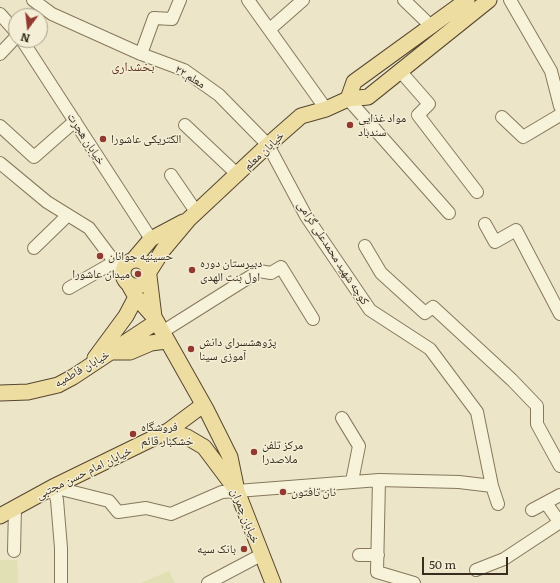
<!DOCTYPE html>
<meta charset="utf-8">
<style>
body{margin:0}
#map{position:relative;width:560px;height:583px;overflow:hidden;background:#ece5c7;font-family:Literata,serif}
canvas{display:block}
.north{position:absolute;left:8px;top:8px;width:40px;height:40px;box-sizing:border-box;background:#f4eed6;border:1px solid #a9a18d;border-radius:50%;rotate:195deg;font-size:11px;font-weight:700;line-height:16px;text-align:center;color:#382e20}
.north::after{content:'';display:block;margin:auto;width:14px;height:18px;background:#933a30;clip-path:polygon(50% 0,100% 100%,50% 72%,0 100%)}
.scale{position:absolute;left:422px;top:557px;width:86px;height:18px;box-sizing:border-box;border:2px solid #382e20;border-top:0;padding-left:5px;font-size:12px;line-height:14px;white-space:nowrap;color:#382e20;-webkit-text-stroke:3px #f4eed6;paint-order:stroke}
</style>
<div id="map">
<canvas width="560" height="583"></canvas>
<div class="north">N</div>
<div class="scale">50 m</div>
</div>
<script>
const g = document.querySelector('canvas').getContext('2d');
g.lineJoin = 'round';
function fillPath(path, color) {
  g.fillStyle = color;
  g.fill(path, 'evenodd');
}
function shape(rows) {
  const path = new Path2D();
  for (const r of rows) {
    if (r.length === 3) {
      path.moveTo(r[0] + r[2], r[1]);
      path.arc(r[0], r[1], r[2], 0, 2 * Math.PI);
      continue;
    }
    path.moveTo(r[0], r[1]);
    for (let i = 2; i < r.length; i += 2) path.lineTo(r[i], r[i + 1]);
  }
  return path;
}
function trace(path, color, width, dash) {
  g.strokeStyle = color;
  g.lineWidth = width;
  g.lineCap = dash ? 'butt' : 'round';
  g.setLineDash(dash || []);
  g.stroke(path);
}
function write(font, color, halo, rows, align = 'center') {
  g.font = font + ' Literata,"Noto Naskh Arabic",serif';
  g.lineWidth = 3;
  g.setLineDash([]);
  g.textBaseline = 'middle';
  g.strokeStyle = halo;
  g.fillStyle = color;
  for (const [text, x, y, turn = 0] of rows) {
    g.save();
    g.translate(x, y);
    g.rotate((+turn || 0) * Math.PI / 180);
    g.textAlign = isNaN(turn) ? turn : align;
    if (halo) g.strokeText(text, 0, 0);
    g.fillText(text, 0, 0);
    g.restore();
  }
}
fillPath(shape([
 [0,560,17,560,18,583,0,583],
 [169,571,175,583,141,583]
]), '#e1dfb4');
const minor = shape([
 [33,0,52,14,141,54,184,70,219,95,268,145,306,216,370,310,430,349,477,412,492,486,498,504],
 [248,0,326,109],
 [404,0,432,27],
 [510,0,551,71,560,106],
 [0,14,16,32],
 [270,29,303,0],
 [22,40,151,239],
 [0,54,16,37],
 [141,54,154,18,172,19,180,0],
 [401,72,429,104,418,115,477,192],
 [348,99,449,213],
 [502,117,523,137,560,115],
 [185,125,238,175],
 [0,126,34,157,75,121],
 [0,163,47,202,89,228,122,272],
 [171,175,197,213],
 [485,224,495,242,516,230,560,314],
 [365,246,381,273,425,313,433,307,512,380,537,406,537,424,560,466],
 [34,248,68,215],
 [69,288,116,261],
 [162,332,259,271,271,273,281,267,313,319],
 [342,418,359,446,352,481],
 [379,480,377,572,414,583],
 [53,487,109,501,118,512,146,508,171,514,222,492,237,491,379,480,459,482,492,486],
 [53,487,57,500,61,548,61,583],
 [546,503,560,523],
 [532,510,560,495],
 [14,551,15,508],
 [359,555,378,555],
 [476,570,504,559,560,522],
 [208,583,261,555]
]);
const major = shape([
 [348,99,354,82,467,0],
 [134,259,151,239,183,222],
 [136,273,13],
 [149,272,163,250,189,219,268,145,301,116,326,109,348,99,368,97,489,0],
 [149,276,154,317],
 [128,283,136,297,154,317,207,411,230,457,237,491],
 [113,352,130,352,151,343,166,341],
 [95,358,126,316,136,297],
 [0,393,28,392,58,385,73,377,156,322],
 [168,431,187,437,204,447,237,491,273,583],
 [0,516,53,487,168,431,203,405]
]);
trace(minor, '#87785d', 14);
trace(major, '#554631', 17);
trace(minor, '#f7f2da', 12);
trace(major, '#eddda1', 15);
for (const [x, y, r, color] of [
 [350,125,4,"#933a30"],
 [103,139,4,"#933a30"],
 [100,256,4,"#933a30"],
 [192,270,4,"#933a30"],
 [138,274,4,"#933a30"],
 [191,349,4,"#933a30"],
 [133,434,4,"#933a30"],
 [254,452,4,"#933a30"],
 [283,492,4,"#933a30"],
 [244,549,4,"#933a30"]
]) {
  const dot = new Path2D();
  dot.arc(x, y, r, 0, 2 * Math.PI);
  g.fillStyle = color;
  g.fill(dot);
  trace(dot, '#f4eed6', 1.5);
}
write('12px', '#382e20', '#f4eed6', [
 ["معلم ۲۲",190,77,31],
 ["خیابان هجرت",86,139,57],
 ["خیابان معلم",264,151,-43],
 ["کوچه شهید محمدعلی گرامی",333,253,57],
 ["خیابان فاطمیه",82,369,-30],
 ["خیابان امام حسن مجتبی",84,473,-26],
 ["خیابان چمران",245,516,68]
]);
write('12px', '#382e20', '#f4eed6', [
 ["مواد غذایی",358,118],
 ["سندباد",358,132],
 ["الکتریکی عاشورا",111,139],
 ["حسینیه جوانان",108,256],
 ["دبیرستان دوره",200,263],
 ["اول بنت الهدی",200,277],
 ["میدان عاشورا",130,274,"right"],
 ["پژوهشسرای دانش",199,342],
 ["آموزی سینا",199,356],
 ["فروشگاه",141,427],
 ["خشکبار قائم",141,441],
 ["مرکز تلفن",262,445],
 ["ملاصدرا",262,459],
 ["نان تافتون",291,492],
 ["بانک سپه",236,549,"right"]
], 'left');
write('13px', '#623621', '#f4eed6', [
 ["بخشداری",133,67]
]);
</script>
